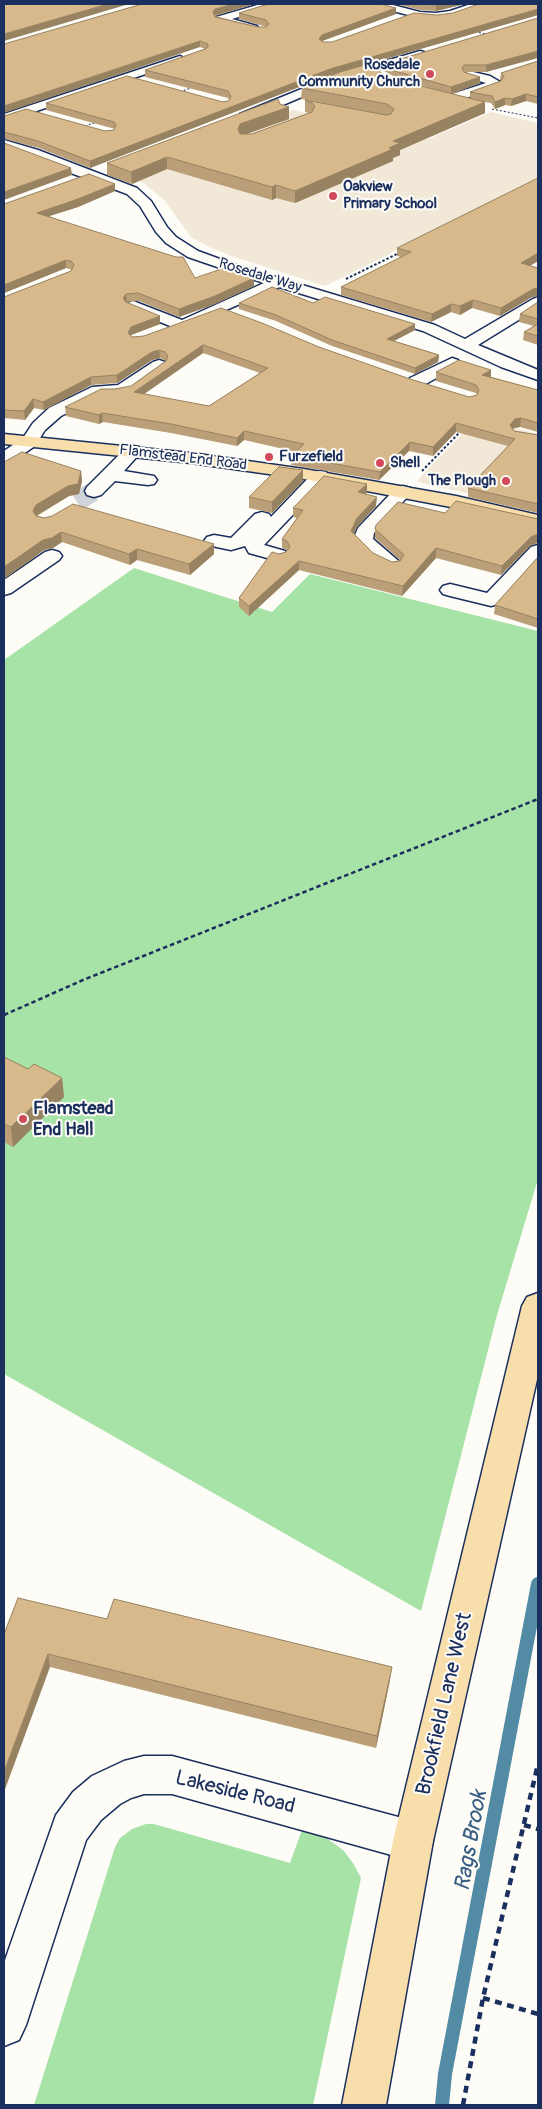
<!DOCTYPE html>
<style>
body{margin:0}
#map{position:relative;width:542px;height:2109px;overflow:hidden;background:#fdfcf7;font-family:Pangolin,sans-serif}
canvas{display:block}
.frame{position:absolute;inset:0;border:5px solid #1b2f5e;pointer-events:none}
</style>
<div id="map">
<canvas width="542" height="2109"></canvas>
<div class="frame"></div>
</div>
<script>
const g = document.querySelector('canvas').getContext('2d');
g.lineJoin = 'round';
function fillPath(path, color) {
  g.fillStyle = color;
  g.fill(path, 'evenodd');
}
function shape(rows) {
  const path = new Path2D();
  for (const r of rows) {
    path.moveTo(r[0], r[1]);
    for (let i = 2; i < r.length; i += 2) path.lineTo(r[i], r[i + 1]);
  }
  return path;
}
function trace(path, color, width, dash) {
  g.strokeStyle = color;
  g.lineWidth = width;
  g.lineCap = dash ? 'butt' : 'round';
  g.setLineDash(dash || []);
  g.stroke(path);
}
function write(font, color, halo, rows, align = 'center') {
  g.font = font + ' Pangolin,sans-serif';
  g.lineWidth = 4;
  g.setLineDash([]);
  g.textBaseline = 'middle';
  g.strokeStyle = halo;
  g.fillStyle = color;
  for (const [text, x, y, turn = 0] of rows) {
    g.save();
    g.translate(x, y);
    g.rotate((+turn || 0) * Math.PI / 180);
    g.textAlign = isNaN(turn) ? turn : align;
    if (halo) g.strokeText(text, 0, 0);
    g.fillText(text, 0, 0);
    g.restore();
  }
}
fillPath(shape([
 [293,110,428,139,491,112,538,123,538,180,325,286,231,256,207,246,191,237,165,201,145,184,125,175,163,157],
 [482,419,538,434,538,508,425,484,417,481,461,435]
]), '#f2e8d7');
fillPath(shape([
 [134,568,272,612,310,574,538,631,538,1179,497,1315,421,1611,4,1374,4,660],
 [146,1824,154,1824,290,1863,303,1827,325,1837,343,1850,353,1863,361,1878,313,2105,34,2105,115,1847,120,1838,132,1829]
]), '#a7e2a7');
trace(shape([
 [442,2105,445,2074,538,1584]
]), '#538ba5', 14);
trace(shape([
 [77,502,94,491]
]), '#d0d3d8', 19, [19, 9]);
const minor = shape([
 [261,4,276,4,275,6,232,19,257,26,258,28,257,30,249,30,216,21,215,19,216,17,261,4],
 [372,4,389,4,420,12,436,13,450,11,471,4,485,4,456,16,436,19,420,18,373,6,372,4],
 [420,51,424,52,426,54,424,56,339,81,248,120,240,120,238,117,240,114,331,77,420,51],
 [180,56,186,59,184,61,4,122,4,114,180,56],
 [469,71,490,76,502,83,500,86,460,100,452,100,450,97,452,94,486,83,465,77,463,75,469,71],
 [4,140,38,150,137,188,151,201,167,227,176,237,198,251,239,266,435,325,465,339,533,299,538,297,538,308,478,345,538,370,538,380,501,367,423,331,279,287,180,330,128,309,125,306,128,303,133,301,182,320,264,283,188,257,166,243,156,232,140,206,127,194,4,148,4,140],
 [452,358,458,360,460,363,458,366,422,386,416,387,410,386,408,382,410,378,452,358],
 [159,360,165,362,167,365,165,368,130,393,115,396,101,396,61,416,45,430,35,446,10,463,4,464,4,451,23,438,33,423,49,408,92,387,118,385,153,362,159,360],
 [133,446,139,447,142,451,124,471,154,476,157,480,154,484,148,485,115,481,101,495,94,497,87,495,85,491,87,487,127,447,133,446],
 [320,471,326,472,329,476,326,480,264,545,285,551,288,555,285,559,278,561,249,553,245,546,231,550,207,545,204,541,207,537,214,535,231,538,255,514,262,512,269,514,271,517,314,472,320,471],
 [403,486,410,488,412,492,374,533,373,539,402,564,399,568,392,570,374,561,353,540,358,528,396,488,403,486],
 [538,545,538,562,498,604,491,606,450,596,443,594,440,590,443,586,450,584,487,593,531,547,538,545],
 [52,550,59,552,62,556,59,560,11,593,4,595,4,580,45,552,52,550],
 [144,1756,172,1756,413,1821,427,1827,433,1841,427,1855,413,1861,172,1794,144,1794,131,1798,120,1804,101,1820,86,1840,26,2025,19,2040,4,2046,4,1963,56,1815,73,1792,92,1776,124,1761,144,1756]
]);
const major = shape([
 [4,434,191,453,304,469,456,496,538,515,538,527,456,508,304,479,191,463,4,444,4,434],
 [538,1293,538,1375,433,1841,386,2105,342,2105,393,1841,522,1306,527,1297,538,1293]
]);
trace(minor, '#1b2f5e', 3);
trace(major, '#1b2f5e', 3);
trace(shape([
 [475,32,487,34],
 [180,92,193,87],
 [492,109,538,118],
 [85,126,97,122]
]), '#1b2f5e', 1, [2, 2]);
trace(shape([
 [346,279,401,252],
 [422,471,461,431]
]), '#1b2f5e', 2, [2.5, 2]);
trace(shape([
 [4,1015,83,980,538,799]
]), '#1b2f5e', 2.5, [4.5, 3]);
trace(shape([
 [524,1825,538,1829],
 [483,1998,538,2014],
 [463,2105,483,1998,538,1764]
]), '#1b2f5e', 4.5, [7, 5.5]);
fillPath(minor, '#fdfcf7');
fillPath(major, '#f8deab');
fillPath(shape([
 [142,4,255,4,215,16,258,27,267,27,239,19,239,13,396,8,396,14,322,41,323,42,332,42,437,15,538,15,368,64,386,76,409,83,442,92,395,77,384,71,384,64,538,18,486,72,464,72,480,83,452,94,470,98,470,92,501,81,500,80,501,73,538,61,538,104,526,101,511,106,505,105,495,109,491,103,485,102,485,113,400,150,400,155,393,158,393,161,295,203,276,198,272,200,167,169,132,184,107,175,107,163,280,104,289,107,289,119,247,134,252,134,309,113,305,112,305,100,386,115,301,99,302,88,333,74,90,168,39,148,4,139,4,116,105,131,114,130,115,129,46,110,46,103,223,102,228,101,229,100,228,98,145,77,145,70,205,49,200,47],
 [396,4,465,4,436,11,420,10],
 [115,191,78,207,49,216,195,278,254,286,215,304,179,317,139,301,127,302,126,302,160,324,131,335,132,337,319,347,410,379,469,397,477,395,476,393,436,381,436,372,491,370,491,377,538,390,538,432,520,427,514,428,513,429,514,431,538,435,538,513,468,497,468,488,508,446,456,432,433,456,409,451,379,480,291,465,292,456,297,452,244,440,237,446,171,433,103,422,99,424,66,416,65,407,115,389,131,386,166,361,160,358,152,360,117,383,91,385,44,410,34,408,25,420,4,418,4,297,71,271,72,270,66,268,4,293,4,204],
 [203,353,260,373,209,406,144,394],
 [397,248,538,261,530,266,538,268,538,296,532,297,500,316,472,308,460,315,451,312,431,322,341,295,341,287,401,257,397,256],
 [538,302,538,345,523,340,524,332,534,326,519,322,520,314],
 [239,303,313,303,415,330,394,341,439,355,438,362,415,374,332,346,276,321,239,309],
 [4,462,81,471,82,481,79,494,69,496,37,516,214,554,190,575,137,560,130,565,62,542,53,548,44,550,4,579],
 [303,470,303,481,272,513,249,508,249,497],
 [367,493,365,494,376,506,357,527,354,534,373,553,392,562,400,560,375,538,375,529,445,513,538,519,538,544,537,543,530,546,501,575,436,558,402,596,299,570,249,616,239,607,239,598,279,554,286,552,287,550,282,548,282,539,297,518,293,517,293,508],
 [538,557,538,628,494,614,495,605],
 [4,1057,28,1069,62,1078,64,1097,13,1147,4,1142],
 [107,1619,390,1680,376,1748,50,1667,4,1634]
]), '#ba9f78');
fillPath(shape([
 [108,4,129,4,4,41,4,34],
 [234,4,255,4,215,15,213,18,213,12,215,9],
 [441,4,465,4,436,11,436,5],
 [396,8,396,14,322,41,319,39,322,35],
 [538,9,538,15,330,75,90,168,90,161,330,69],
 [200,41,200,47,4,113,4,106],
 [538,51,538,58,486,72,486,65],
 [480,77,480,83,451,94,451,87],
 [526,94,526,101,511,106,512,99],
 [505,98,505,105,495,109,495,102],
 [485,102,485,113,400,150,400,155,393,158,393,161,295,203,295,191,389,148,393,141],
 [289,107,289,119,240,136,238,129,240,124],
 [167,157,167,169,132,184,131,172],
 [71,168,72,175,4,200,4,192],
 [115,184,115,191,78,207,37,220,37,213],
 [276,185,276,198,272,200,272,187],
 [538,253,538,261,520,271,521,263],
 [66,260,66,268,4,293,4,285],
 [254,278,254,286,215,304,179,317,179,309],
 [538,288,538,296,532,297,500,316,501,308,533,289],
 [126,294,127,302,123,306,123,298],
 [473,300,472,308,460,315,460,306],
 [451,304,451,312,431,322,432,314],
 [160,316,160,324,131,335,128,341,128,333,131,327],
 [415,324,415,330,386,345,387,339],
 [203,345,203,353,134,401,134,392],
 [159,350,160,358,152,360,117,383,117,375,152,352],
 [439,355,438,362,415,374,415,368],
 [491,370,491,378,482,375],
 [91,377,91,385,44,410,43,402],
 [33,399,34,408,25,420,24,411],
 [102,413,103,422,99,424,99,415],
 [521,418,520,427,514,428,509,434,510,425,515,419],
 [456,423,456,432,433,456,433,447],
 [244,431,244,440,237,446,237,438],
 [410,442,409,451,379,480,380,472],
 [303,470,303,481,272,513,272,502],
 [81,471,82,481,79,494,69,496,37,515,34,522,33,511,36,505],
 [367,484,367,493,358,501,358,492],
 [377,497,376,506,357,527,351,540,351,531,357,518],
 [61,532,62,542,53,548,44,550,4,579,4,567,43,540],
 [538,534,537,543,530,546,501,575,502,566,531,537],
 [214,544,214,554,190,575,189,564],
 [436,548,436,558,402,596,403,586],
 [137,549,137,560,130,565,129,554],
 [299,561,299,570,249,616,249,606],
 [62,1078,64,1097,13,1147,11,1127],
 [48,1654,50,1667,4,1792,4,1772],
 [392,1667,390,1680,376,1748,377,1736]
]), '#978261');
const building = shape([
 [4,4,108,4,4,34,4,4],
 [142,4,234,4,215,9,213,12,215,17,258,27,266,27,269,24,266,20,239,13,268,4,381,4,396,8,322,35,319,39,323,42,332,42,414,13,437,15,453,13,479,4,538,4,538,9,330,69,90,161,38,141,4,132,4,116,26,109,105,131,114,130,116,125,114,122,46,103,127,76,223,102,228,101,231,97,228,91,145,70,205,49,208,47,208,44,200,41,4,106,4,44,142,4],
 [420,4,441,4,436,5,420,4],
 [538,18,538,51,486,65,464,65,462,68,464,72,480,77,451,87,395,71,384,64,538,18],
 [538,61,538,97,526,94,512,99,505,98,495,102,492,96,470,92,501,81,504,76,501,73,538,61],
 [368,64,386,76,409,83,485,102,393,141,400,143,389,148,393,149,295,191,276,185,272,187,167,157,131,172,107,163,278,99,280,104,289,107,240,124,238,129,240,134,252,134,312,112,315,106,312,103,305,100,386,115,391,114,394,109,387,104,302,88,340,72,368,64],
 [4,143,71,168,4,192,4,143],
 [89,174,115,184,78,199,37,213,176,257,183,257,195,278,227,267,254,278,215,296,179,309,138,293,126,294,123,298,126,302,160,316,131,327,128,333,132,337,144,336,221,308,262,323,319,347,410,379,469,397,477,395,479,390,476,385,436,372,459,360,491,370,482,375,538,390,538,423,521,418,515,419,510,425,514,431,538,435,538,504,468,488,515,439,456,423,433,447,410,442,380,472,292,456,304,444,244,431,237,438,171,424,102,413,99,415,65,407,101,389,115,389,131,386,166,361,168,356,165,352,159,350,152,352,117,375,91,377,43,402,33,399,24,411,4,410,4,297,71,271,74,265,71,261,66,260,4,285,4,204,89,174],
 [203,345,268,368,209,406,134,392,203,345],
 [538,178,538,253,521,263,538,268,538,288,533,289,501,308,473,300,460,306,451,304,432,314,341,287,411,252,397,248,538,178],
 [272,287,313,303,325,297,415,324,387,339,439,355,415,368,332,340,276,315,239,303,272,287],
 [538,302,538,319,520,314,538,302],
 [538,324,538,336,524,332,538,324],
 [22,452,81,471,78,484,68,486,36,505,33,511,36,516,44,518,52,516,73,504,214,544,189,564,137,549,129,554,61,532,52,538,43,540,4,567,4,462,22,452],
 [279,467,303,470,272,502,249,497,279,467],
 [324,476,367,484,358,492,377,497,357,518,351,531,373,553,392,562,400,561,404,555,375,529,376,525,398,502,445,513,456,501,538,519,538,534,531,537,502,566,436,548,403,586,299,561,249,606,239,598,272,552,279,554,286,552,290,547,287,541,282,539,303,510,293,508,324,476],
 [538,557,538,619,495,605,538,557],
 [4,1057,28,1069,34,1064,62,1078,11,1127,4,1124,4,1057],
 [18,1598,107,1619,114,1599,392,1667,377,1736,48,1654,4,1772,4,1634,18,1598]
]);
fillPath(building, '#d8b98b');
trace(building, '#978261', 1);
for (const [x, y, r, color] of [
 [430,74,5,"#d1495b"],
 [333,196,5,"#d1495b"],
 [269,457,5,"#d1495b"],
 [380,463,5,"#d1495b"],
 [506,481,5,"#d1495b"],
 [23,1119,5,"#d1495b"]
]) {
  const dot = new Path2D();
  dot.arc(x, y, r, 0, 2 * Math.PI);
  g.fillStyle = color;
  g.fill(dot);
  trace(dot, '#fdfcf7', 2);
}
write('bold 15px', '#1b2f5e', '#fdfcf7', [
 ["Rosedale",420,65,"right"],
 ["Community Church",420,82,"right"],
 ["Oakview",343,187],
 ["Primary School",343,204],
 ["Furzefield",279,457],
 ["Shell",390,463],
 ["The Plough",496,481,"right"]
], 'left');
write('15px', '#1b2f5e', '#fdfcf7', [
 ["Rosedale Way",260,276,17],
 ["Flamstead End Road",183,458,7]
]);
write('bold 18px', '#1b2f5e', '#fdfcf7', [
 ["Flamstead",33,1109],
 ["End Hall",33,1130]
], 'left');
write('21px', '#1b2f5e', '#fdfcf7', [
 ["Brookfield Lane West",445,1704,-77],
 ["Lakeside Road",235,1793,14]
]);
write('italic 22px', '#375d82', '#fdfcf7', [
 ["Rags Brook",472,1841,-80]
]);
</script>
